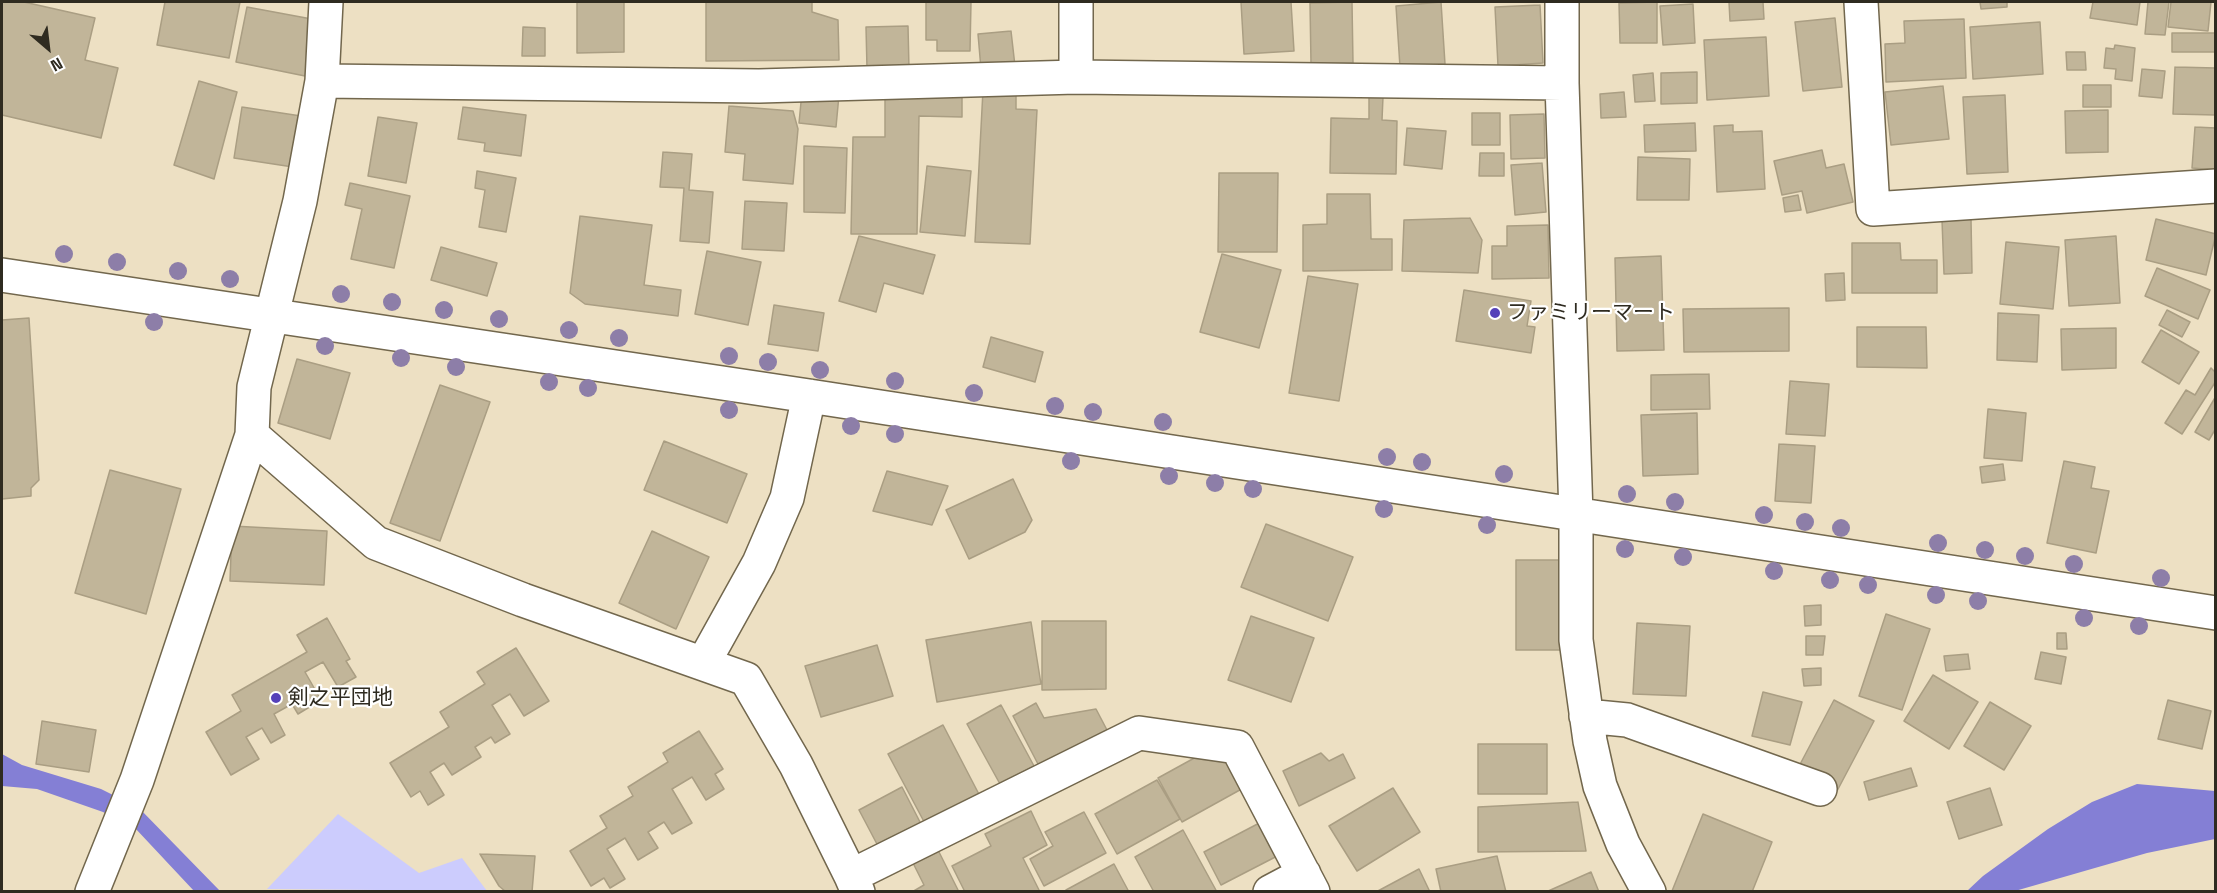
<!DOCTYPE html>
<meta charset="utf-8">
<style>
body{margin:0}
#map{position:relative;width:2217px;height:893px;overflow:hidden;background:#ede0c3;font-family:"Space Grotesk",sans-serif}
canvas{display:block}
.frame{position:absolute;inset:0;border:3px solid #2f2b20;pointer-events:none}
.north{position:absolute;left:18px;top:18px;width:60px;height:60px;-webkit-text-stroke:4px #fff;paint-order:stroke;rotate:152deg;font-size:16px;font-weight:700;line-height:24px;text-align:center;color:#2f2b20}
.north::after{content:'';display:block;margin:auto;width:21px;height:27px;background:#2f2b20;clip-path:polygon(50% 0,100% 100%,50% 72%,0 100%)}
</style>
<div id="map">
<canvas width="2217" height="893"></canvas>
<div class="frame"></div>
<div class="north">N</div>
</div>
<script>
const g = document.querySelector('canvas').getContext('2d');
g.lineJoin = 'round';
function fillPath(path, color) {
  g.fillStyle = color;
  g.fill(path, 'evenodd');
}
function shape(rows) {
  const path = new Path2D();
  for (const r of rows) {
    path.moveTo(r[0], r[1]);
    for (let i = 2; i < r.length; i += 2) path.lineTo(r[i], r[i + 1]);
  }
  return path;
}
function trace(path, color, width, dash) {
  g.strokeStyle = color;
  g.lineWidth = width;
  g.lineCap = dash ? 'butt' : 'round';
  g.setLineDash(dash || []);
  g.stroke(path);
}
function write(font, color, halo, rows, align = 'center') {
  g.font = font + ' "Space Grotesk","Noto Sans JP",sans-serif';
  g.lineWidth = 4.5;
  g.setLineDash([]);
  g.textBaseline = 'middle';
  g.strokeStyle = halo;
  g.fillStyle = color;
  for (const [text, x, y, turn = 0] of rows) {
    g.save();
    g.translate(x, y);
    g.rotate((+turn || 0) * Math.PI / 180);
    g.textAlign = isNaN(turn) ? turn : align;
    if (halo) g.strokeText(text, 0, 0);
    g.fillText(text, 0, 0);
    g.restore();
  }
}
fillPath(shape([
 [338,814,419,873,462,858,487,891,267,889]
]), '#ccccfd');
fillPath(shape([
 [2,754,22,765,101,789,139,808,220,891,194,891,135,828,103,812,37,789,2,786],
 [2137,784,2215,791,2215,839,2147,853,2015,891,1967,891,1983,876,2048,829,2092,802]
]), '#847fd5');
const building = shape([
 [2,2,24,2,95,18,85,60,118,68,101,138,2,115,2,2],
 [165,2,240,2,229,58,157,45,165,2],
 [577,2,624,2,624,52,577,53,577,2],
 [706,2,812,2,812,12,838,20,839,60,706,61,706,2],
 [926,2,971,2,970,51,937,51,937,40,926,40,926,2],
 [1241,2,1291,2,1294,51,1244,54,1241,2],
 [1352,2,1353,63,1311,64,1310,3,1352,2],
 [1441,2,1445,64,1400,67,1396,6,1441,2],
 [1657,2,1657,43,1620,43,1619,3,1657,2],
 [1729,2,1763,2,1764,19,1730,21,1729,2],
 [1980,2,2007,2,2007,7,1981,9,1980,2],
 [2093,2,2140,2,2137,25,2090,18,2093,2],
 [2148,2,2169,2,2165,35,2145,34,2148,2],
 [2171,2,2211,2,2208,31,2168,27,2171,2],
 [1693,4,1695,43,1663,45,1660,6,1693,4],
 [1540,5,1543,63,1498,66,1495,7,1540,5],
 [247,7,317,20,305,76,236,62,247,7],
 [1835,18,1842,87,1803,91,1795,22,1835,18],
 [1964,19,1966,78,1886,82,1885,44,1905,43,1904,21,1964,19],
 [2040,22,2043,74,1973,79,1970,27,2040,22],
 [908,26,909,69,867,69,866,27,908,26],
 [523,27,545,28,545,56,522,56,523,27],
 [1011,31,1015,66,981,69,978,34,1011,31],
 [2172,33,2216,33,2216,52,2172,52,2172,33],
 [1766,37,1769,96,1707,100,1704,40,1766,37],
 [2115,45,2135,48,2132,81,2115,79,2116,69,2104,68,2106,48,2114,49,2115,45],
 [2066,52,2085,52,2086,70,2067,70,2066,52],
 [2175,67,2216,68,2216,115,2173,114,2175,67],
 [2142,69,2165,71,2162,98,2139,96,2142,69],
 [1697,72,1697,103,1661,104,1661,73,1697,72],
 [1653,73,1655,101,1635,102,1633,75,1653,73],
 [199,81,237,92,214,179,174,165,199,81],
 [2083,85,2111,85,2111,107,2083,107,2083,85],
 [1943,86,1949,139,1891,145,1885,92,1943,86],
 [983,90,1016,91,1016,109,1037,110,1030,244,975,242,983,90],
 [802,92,839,95,836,127,799,123,802,92],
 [1624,92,1626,117,1601,118,1600,94,1624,92],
 [2005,95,2008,172,1967,174,1963,97,2005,95],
 [885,96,962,96,962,117,919,116,917,234,851,234,853,137,885,137,885,96],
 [1369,96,1383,97,1382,120,1397,121,1396,174,1330,173,1331,118,1369,119,1369,96],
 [729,106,793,111,798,129,793,184,743,180,745,154,725,152,729,106],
 [242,107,301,116,293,167,234,158,242,107],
 [463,107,526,115,521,156,484,151,485,143,458,139,463,107],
 [2108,110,2108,152,2066,153,2065,111,2108,110],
 [1472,113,1500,113,1500,145,1472,145,1472,113],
 [1544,114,1545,158,1511,159,1510,115,1544,114],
 [378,117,417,123,406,183,368,176,378,117],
 [1695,123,1696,151,1645,152,1644,125,1695,123],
 [1733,125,1733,132,1762,131,1765,189,1717,192,1714,126,1733,125],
 [2195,127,2216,128,2216,170,2192,168,2195,127],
 [1407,128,1446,131,1442,169,1404,165,1407,128],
 [804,146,847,148,845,213,804,212,804,146],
 [1822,150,1826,168,1844,164,1853,202,1807,213,1802,191,1782,195,1774,161,1822,150],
 [663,152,692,154,689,190,713,192,709,243,680,241,684,188,660,187,663,152],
 [1480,153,1504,153,1504,176,1479,176,1480,153],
 [1638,157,1690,159,1689,200,1637,200,1638,157],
 [1542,163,1546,212,1515,215,1511,165,1542,163],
 [927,166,971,171,965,236,920,232,927,166],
 [477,171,516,178,506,232,479,227,485,190,475,188,477,171],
 [1219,173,1278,173,1277,252,1218,252,1219,173],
 [350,183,410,196,394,268,351,259,362,209,345,205,350,183],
 [1327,194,1370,194,1371,239,1392,239,1392,270,1303,271,1303,225,1327,224,1327,194],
 [1798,195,1801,210,1785,212,1783,198,1798,195],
 [745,201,787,203,784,251,742,249,745,201],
 [580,216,652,225,644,285,681,290,678,316,585,304,570,293,580,216],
 [1470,218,1482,240,1478,273,1402,271,1404,220,1470,218],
 [1971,219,1972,273,1944,274,1942,220,1971,219],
 [2156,219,2216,234,2206,275,2146,260,2156,219],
 [1548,225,1549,278,1492,279,1492,246,1507,246,1507,226,1548,225],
 [859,236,935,255,923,294,884,283,876,312,839,301,859,236],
 [2116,236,2120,303,2069,306,2065,240,2116,236],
 [2006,242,2059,247,2053,309,2000,304,2006,242],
 [1852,243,1900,243,1901,260,1937,260,1937,293,1852,293,1852,243],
 [441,247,497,263,487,296,431,280,441,247],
 [707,251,761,262,748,325,695,314,707,251],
 [1222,254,1281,270,1259,348,1200,332,1222,254],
 [1661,256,1664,350,1617,351,1615,258,1661,256],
 [2157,268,2210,290,2198,319,2145,296,2157,268],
 [1844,273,1845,300,1826,301,1825,274,1844,273],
 [1308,276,1358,284,1339,401,1289,393,1308,276],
 [1464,290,1531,301,1527,326,1535,327,1531,353,1456,341,1464,290],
 [774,305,824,313,818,351,768,344,774,305],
 [1789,308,1789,351,1684,352,1683,309,1789,308],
 [2167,310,2190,322,2182,337,2159,325,2167,310],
 [1998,313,2039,315,2037,362,1997,360,1998,313],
 [29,318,39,480,31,488,31,496,2,499,2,320,29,318],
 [1857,327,1926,327,1927,368,1857,367,1857,327],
 [2116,328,2116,368,2062,370,2061,329,2116,328],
 [2161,330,2199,352,2179,384,2142,362,2161,330],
 [991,337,1043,352,1035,382,983,367,991,337],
 [297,359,350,373,330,439,278,423,297,359],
 [2211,368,2216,373,2216,381,2182,434,2165,423,2186,390,2195,395,2211,368],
 [1709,374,1710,409,1651,410,1651,375,1709,374],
 [1790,381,1829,384,1825,436,1786,434,1790,381],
 [440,385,490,402,440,541,390,523,440,385],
 [2216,396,2216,428,2209,440,2195,432,2216,396],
 [1988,409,2026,413,2022,461,1984,458,1988,409],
 [1697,413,1698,474,1643,476,1641,415,1697,413],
 [664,441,747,474,727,523,644,490,664,441],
 [1779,444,1815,446,1811,503,1775,501,1779,444],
 [2064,461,2095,467,2091,488,2109,491,2096,553,2047,543,2064,461],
 [2003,464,2005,480,1982,483,1980,467,2003,464],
 [110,470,181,489,146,614,75,593,110,470],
 [887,471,948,486,932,525,873,511,887,471],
 [1013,479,1032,520,1025,532,969,559,946,510,1013,479],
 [1266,524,1353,557,1328,621,1241,587,1266,524],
 [232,526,327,531,324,585,230,581,232,526],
 [652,531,709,557,676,629,619,603,652,531],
 [1516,560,1563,560,1562,650,1516,650,1516,560],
 [1821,605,1821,625,1805,626,1804,606,1821,605],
 [1886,614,1930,629,1902,710,1859,696,1886,614],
 [1251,616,1314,638,1291,702,1228,680,1251,616],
 [327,618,350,659,346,661,356,677,338,687,323,662,305,672,321,700,298,714,292,704,274,714,285,735,271,743,262,728,246,737,259,759,231,775,206,732,241,711,232,695,307,652,297,635,327,618],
 [1042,621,1106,621,1106,689,1042,690,1042,621],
 [1031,622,1041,684,937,702,926,640,1031,622],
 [1637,623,1690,626,1686,696,1633,694,1637,623],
 [2057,633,2066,633,2067,649,2057,649,2057,633],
 [1806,636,1825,636,1823,655,1806,655,1806,636],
 [877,645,893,696,821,717,805,666,877,645],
 [516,648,549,701,524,716,510,694,492,705,510,734,495,743,491,737,475,747,481,757,452,775,444,763,430,772,444,795,428,805,420,791,411,797,390,763,449,727,440,712,485,684,477,672,516,648],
 [2041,652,2066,657,2061,684,2035,679,2041,652],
 [1968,654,1970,669,1946,671,1944,656,1968,654],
 [1821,668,1821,685,1804,686,1802,669,1821,668],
 [1933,675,1978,702,1949,749,1904,721,1933,675],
 [1763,692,1802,702,1790,745,1752,736,1763,692],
 [1834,700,1874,721,1837,791,1797,770,1834,700],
 [2168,700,2211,711,2202,749,2158,739,2168,700],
 [1990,702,2031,726,2004,770,1964,746,1990,702],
 [1036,703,1044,718,1096,709,1107,730,1039,766,1013,716,1036,703],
 [1001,705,1034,766,1000,784,967,724,1001,705],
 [42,721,96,730,89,772,36,764,42,721],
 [943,725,983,802,929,831,888,754,943,725],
 [699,731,723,769,715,774,724,789,706,800,692,777,672,789,692,823,672,834,664,822,648,832,658,848,638,860,625,838,607,849,625,879,610,888,604,878,591,886,570,851,607,828,600,816,633,796,628,787,668,762,663,753,699,731],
 [1478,744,1547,744,1547,794,1478,794,1478,744],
 [1321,753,1329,761,1343,754,1355,778,1299,806,1283,771,1321,753],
 [1230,755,1247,786,1182,822,1158,778,1198,756,1230,755],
 [1911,768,1917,786,1869,800,1864,782,1911,768],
 [1157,780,1180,819,1117,854,1095,814,1157,780],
 [902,787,921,824,878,846,859,810,902,787],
 [1393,788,1420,832,1357,871,1329,826,1393,788],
 [1990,788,2002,825,1959,839,1947,802,1990,788],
 [1578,802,1586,851,1478,852,1478,807,1578,802],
 [1031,811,1047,845,1023,858,1040,892,965,892,952,866,991,846,985,834,1031,811],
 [1084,812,1106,853,1044,886,1030,859,1053,846,1045,832,1084,812],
 [1703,814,1772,842,1752,892,1672,891,1703,814],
 [1267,819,1285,852,1221,885,1204,852,1267,819],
 [1183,830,1217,892,1154,892,1135,857,1183,830],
 [938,850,959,892,912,892,924,885,913,863,938,850],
 [480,854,535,856,532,892,506,892,499,886,480,854],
 [1497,856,1506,892,1441,892,1436,869,1497,856],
 [1114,864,1129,892,1067,892,1066,890,1114,864],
 [1419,869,1430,892,1376,892,1419,869],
 [1591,872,1599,892,1546,892,1591,872]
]);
fillPath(building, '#c1b599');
trace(building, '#aa9e83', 1.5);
const minor = shape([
 [1562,2,1562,83,1576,515,1576,640,1590,741,1600,786,1623,844,1649,892],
 [1861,2,1873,209,2216,186],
 [1076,77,1076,2],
 [322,81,759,86,1076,77,1562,83],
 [2,275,809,396,2216,613],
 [252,435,376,543,523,600,746,679,796,765,851,876],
 [704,662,759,563,787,498,809,396],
 [1586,716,1627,720,1820,789],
 [92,892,137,780,252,435,254,387,300,201,322,81,326,2],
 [858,892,851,876,1139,733,1237,747,1313,892],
 [1270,892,1304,874]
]);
trace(minor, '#72674d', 36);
trace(minor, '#fff', 33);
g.fillStyle = '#8d7ea8';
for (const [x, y] of [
 [64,254],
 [117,262],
 [178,271],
 [230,279],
 [341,294],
 [392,302],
 [444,310],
 [499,319],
 [154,322],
 [569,330],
 [619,338],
 [325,346],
 [729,356],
 [401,358],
 [768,362],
 [456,367],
 [820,370],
 [895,381],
 [549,382],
 [588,388],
 [974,393],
 [1055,406],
 [729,410],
 [1093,412],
 [1163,422],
 [851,426],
 [895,434],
 [1387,457],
 [1071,461],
 [1422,462],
 [1504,474],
 [1169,476],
 [1215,483],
 [1253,489],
 [1627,494],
 [1675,502],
 [1384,509],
 [1764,515],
 [1805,522],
 [1487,525],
 [1841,528],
 [1938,543],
 [1625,549],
 [1985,550],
 [2025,556],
 [1683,557],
 [2074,564],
 [1774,571],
 [2161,578],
 [1830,580],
 [1868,585],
 [1936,595],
 [1978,601],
 [2084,618],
 [2139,626]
]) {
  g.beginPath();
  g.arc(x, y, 9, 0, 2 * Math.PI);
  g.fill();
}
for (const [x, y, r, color] of [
 [1495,313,6,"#5541b9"],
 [276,698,6,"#5541b9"]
]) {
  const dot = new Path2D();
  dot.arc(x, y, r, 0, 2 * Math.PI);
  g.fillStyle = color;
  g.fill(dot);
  trace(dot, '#fff', 2);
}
write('21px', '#2f2b20', '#fff', [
 ["ファミリーマート",1507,313],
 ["剣之平団地",288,698]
], 'left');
</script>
